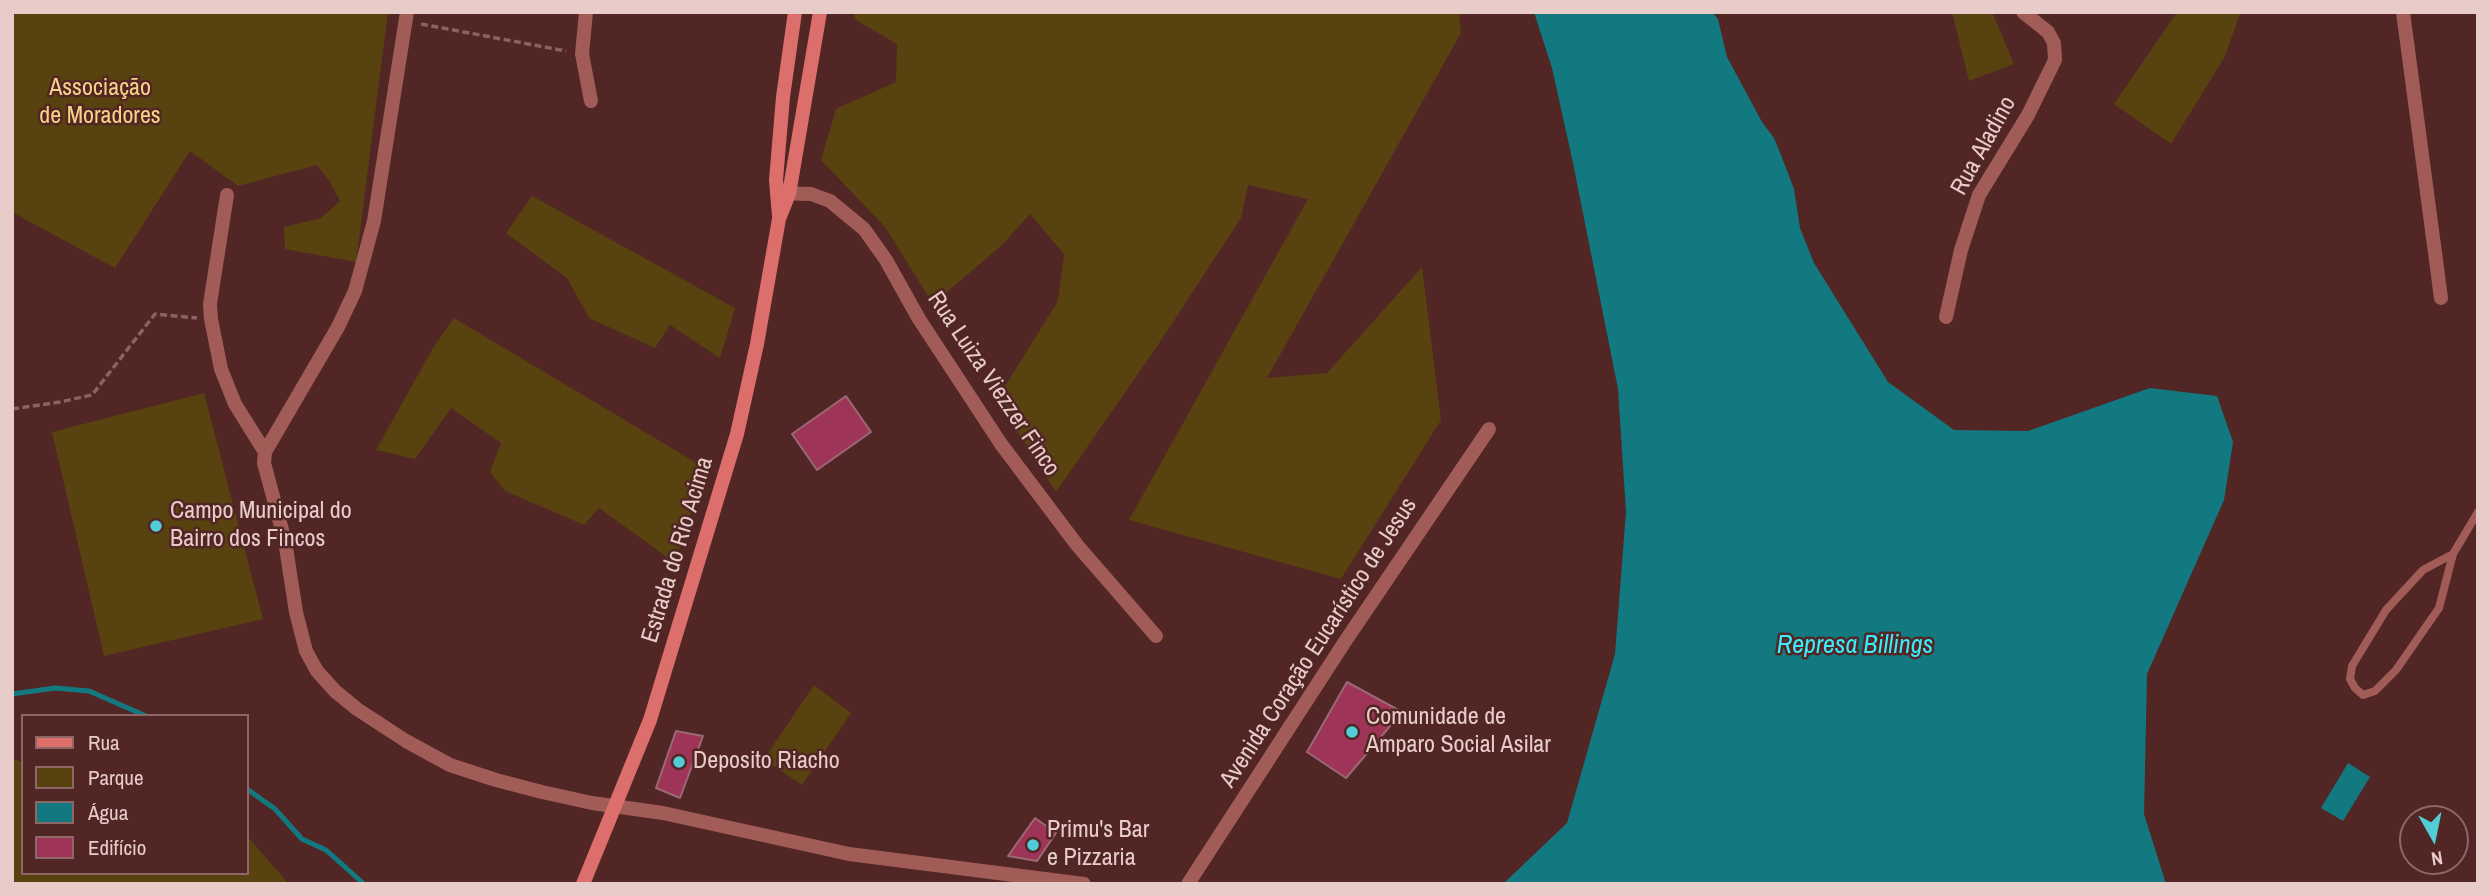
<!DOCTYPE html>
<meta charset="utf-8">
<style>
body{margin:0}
#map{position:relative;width:2490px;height:896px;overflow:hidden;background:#512624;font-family:"Archivo Narrow",sans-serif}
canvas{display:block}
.frame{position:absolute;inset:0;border:14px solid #e8ccc9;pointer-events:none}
.legend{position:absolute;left:21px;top:714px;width:228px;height:161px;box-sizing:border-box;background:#512624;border:2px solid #8d6866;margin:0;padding:9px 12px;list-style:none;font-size:21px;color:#e8ccc9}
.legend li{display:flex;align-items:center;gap:14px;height:35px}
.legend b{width:35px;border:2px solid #8d6866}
.north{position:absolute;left:2399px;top:805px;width:70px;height:70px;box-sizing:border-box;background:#512624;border:2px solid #8d6866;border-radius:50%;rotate:171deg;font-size:19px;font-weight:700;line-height:28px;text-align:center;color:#e8ccc9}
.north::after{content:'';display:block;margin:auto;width:24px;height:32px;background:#52ccd6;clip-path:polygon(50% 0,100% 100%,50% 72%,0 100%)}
</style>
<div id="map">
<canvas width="2490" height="896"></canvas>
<div class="frame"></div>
<ul class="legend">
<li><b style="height:9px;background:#dc6f6b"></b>Rua</li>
<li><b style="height:19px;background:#584210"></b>Parque</li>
<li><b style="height:19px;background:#137981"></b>Água</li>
<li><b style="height:19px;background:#9e3558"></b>Edifício</li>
</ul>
<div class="north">N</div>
</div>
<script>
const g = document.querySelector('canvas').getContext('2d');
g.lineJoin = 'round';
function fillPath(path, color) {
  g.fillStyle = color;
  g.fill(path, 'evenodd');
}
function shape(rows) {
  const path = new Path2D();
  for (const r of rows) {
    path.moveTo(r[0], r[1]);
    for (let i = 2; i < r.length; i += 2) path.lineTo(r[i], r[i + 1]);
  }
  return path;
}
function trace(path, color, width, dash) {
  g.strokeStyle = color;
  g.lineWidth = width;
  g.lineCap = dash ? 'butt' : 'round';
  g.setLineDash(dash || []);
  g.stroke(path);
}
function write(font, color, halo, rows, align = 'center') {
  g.font = font + ' "Archivo Narrow",sans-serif';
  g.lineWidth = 5;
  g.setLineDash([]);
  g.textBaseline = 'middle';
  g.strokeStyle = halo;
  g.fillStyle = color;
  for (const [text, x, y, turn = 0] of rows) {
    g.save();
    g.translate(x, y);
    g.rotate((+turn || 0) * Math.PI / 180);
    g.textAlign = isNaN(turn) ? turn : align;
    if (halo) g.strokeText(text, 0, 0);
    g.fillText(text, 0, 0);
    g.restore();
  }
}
fillPath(shape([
 [12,12,388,12,356,262,285,249,284,227,321,218,340,201,330,182,317,165,238,186,190,151,115,268,12,212],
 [855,12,1459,12,1461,33,1267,378,1327,373,1422,267,1441,420,1341,579,1129,520,1308,199,1248,185,1241,218,1158,345,1056,492,997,399,1058,301,1064,254,1030,214,1001,246,933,304,885,227,821,160,836,109,896,82,897,44,854,19],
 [1952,12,1992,12,2014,64,1969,81],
 [2177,12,2241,12,2224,58,2171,144,2114,104],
 [532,196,735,308,720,358,670,325,655,348,589,318,567,278,506,233],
 [454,318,705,468,675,563,599,508,584,525,505,491,490,472,501,443,451,408,415,459,376,450,433,348],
 [204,393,263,619,104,656,52,432],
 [814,685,851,713,802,785,764,759],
 [12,758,23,763,23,873,247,873,247,836,289,884,12,884]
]), '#584210');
fillPath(shape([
 [1534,12,1712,12,1718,19,1727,57,1762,122,1774,138,1781,155,1794,189,1800,228,1814,263,1888,382,1954,430,2028,431,2150,388,2217,396,2233,442,2224,500,2147,674,2144,814,2166,884,1503,884,1567,823,1615,654,1626,512,1618,389,1573,163,1552,68],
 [2348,763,2370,777,2343,821,2321,808]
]), '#137981');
trace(shape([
 [12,694,55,688,89,691,146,716],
 [247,789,275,809,302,839,326,850,364,884]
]), '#137981', 5);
const building = shape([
 [846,396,871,432,817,470,792,434,846,396],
 [1347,682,1402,712,1346,778,1307,752,1347,682],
 [676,731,703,736,680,798,656,788,676,731],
 [1035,818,1056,833,1037,861,1008,856,1035,818]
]);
fillPath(building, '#9e3558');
trace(building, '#9a6975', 2);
trace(shape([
 [421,24,566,51],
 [12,409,60,402,92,395,155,314,197,318]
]), '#886360', 3.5, [7, 3.5]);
trace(shape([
 [2453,554,2423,570,2386,610,2352,666,2350,679,2355,688,2363,695,2375,691,2396,670,2439,608,2453,554,2478,512]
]), '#a15c58', 8);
trace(shape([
 [586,12,582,54,591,101],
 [2403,12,2441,298],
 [777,193,811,194,830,201,864,229,886,260,919,319,1001,444,1077,545,1156,636],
 [227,195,210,304,211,319,221,369,235,404,265,452,264,463,285,541,296,612,306,651,317,671,335,691,357,709,406,741,450,765,496,780,542,792,592,803,663,813,849,854,1084,884],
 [1946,317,1961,250,1979,195,2028,115,2055,60,2054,43,2048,32,2023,12],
 [265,452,338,327,355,291,374,221,407,12],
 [1188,884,1344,643,1489,429]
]), '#a15c58', 14);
trace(shape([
 [779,216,776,180,783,97,795,12],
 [583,884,650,720,737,434,757,344,779,219,789,194,820,12]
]), '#dc6f6b', 14);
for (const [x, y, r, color] of [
 [156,526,7,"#52ccd6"],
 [1352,732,7,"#52ccd6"],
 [679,762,7,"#52ccd6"],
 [1033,845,7,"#52ccd6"]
]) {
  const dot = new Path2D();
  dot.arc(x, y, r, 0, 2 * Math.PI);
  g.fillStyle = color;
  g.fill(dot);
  trace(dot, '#512624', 2.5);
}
write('24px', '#f8d286', '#512624', [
 ["Associação",100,89],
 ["de Moradores",100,117]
]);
write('24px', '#e8ccc9', '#512624', [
 ["Rua Aladino",1984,146,-61],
 ["Rua Luiza Viezzer Finco",993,384,56],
 ["Estrada do Rio Acima",678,550,-73],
 ["Avenida Coração Eucarístico de Jesus",1319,643,-57]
]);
write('24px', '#e8ccc9', '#512624', [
 ["Campo Municipal do",170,512],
 ["Bairro dos Fincos",170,540],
 ["Comunidade de",1366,718],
 ["Amparo Social Asilar",1366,746],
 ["Deposito Riacho",693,762],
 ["Primu's Bar",1047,831],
 ["e Pizzaria",1047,859]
], 'left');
write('italic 26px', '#39edfb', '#512624', [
 ["Represa Billings",1855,646]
]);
</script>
